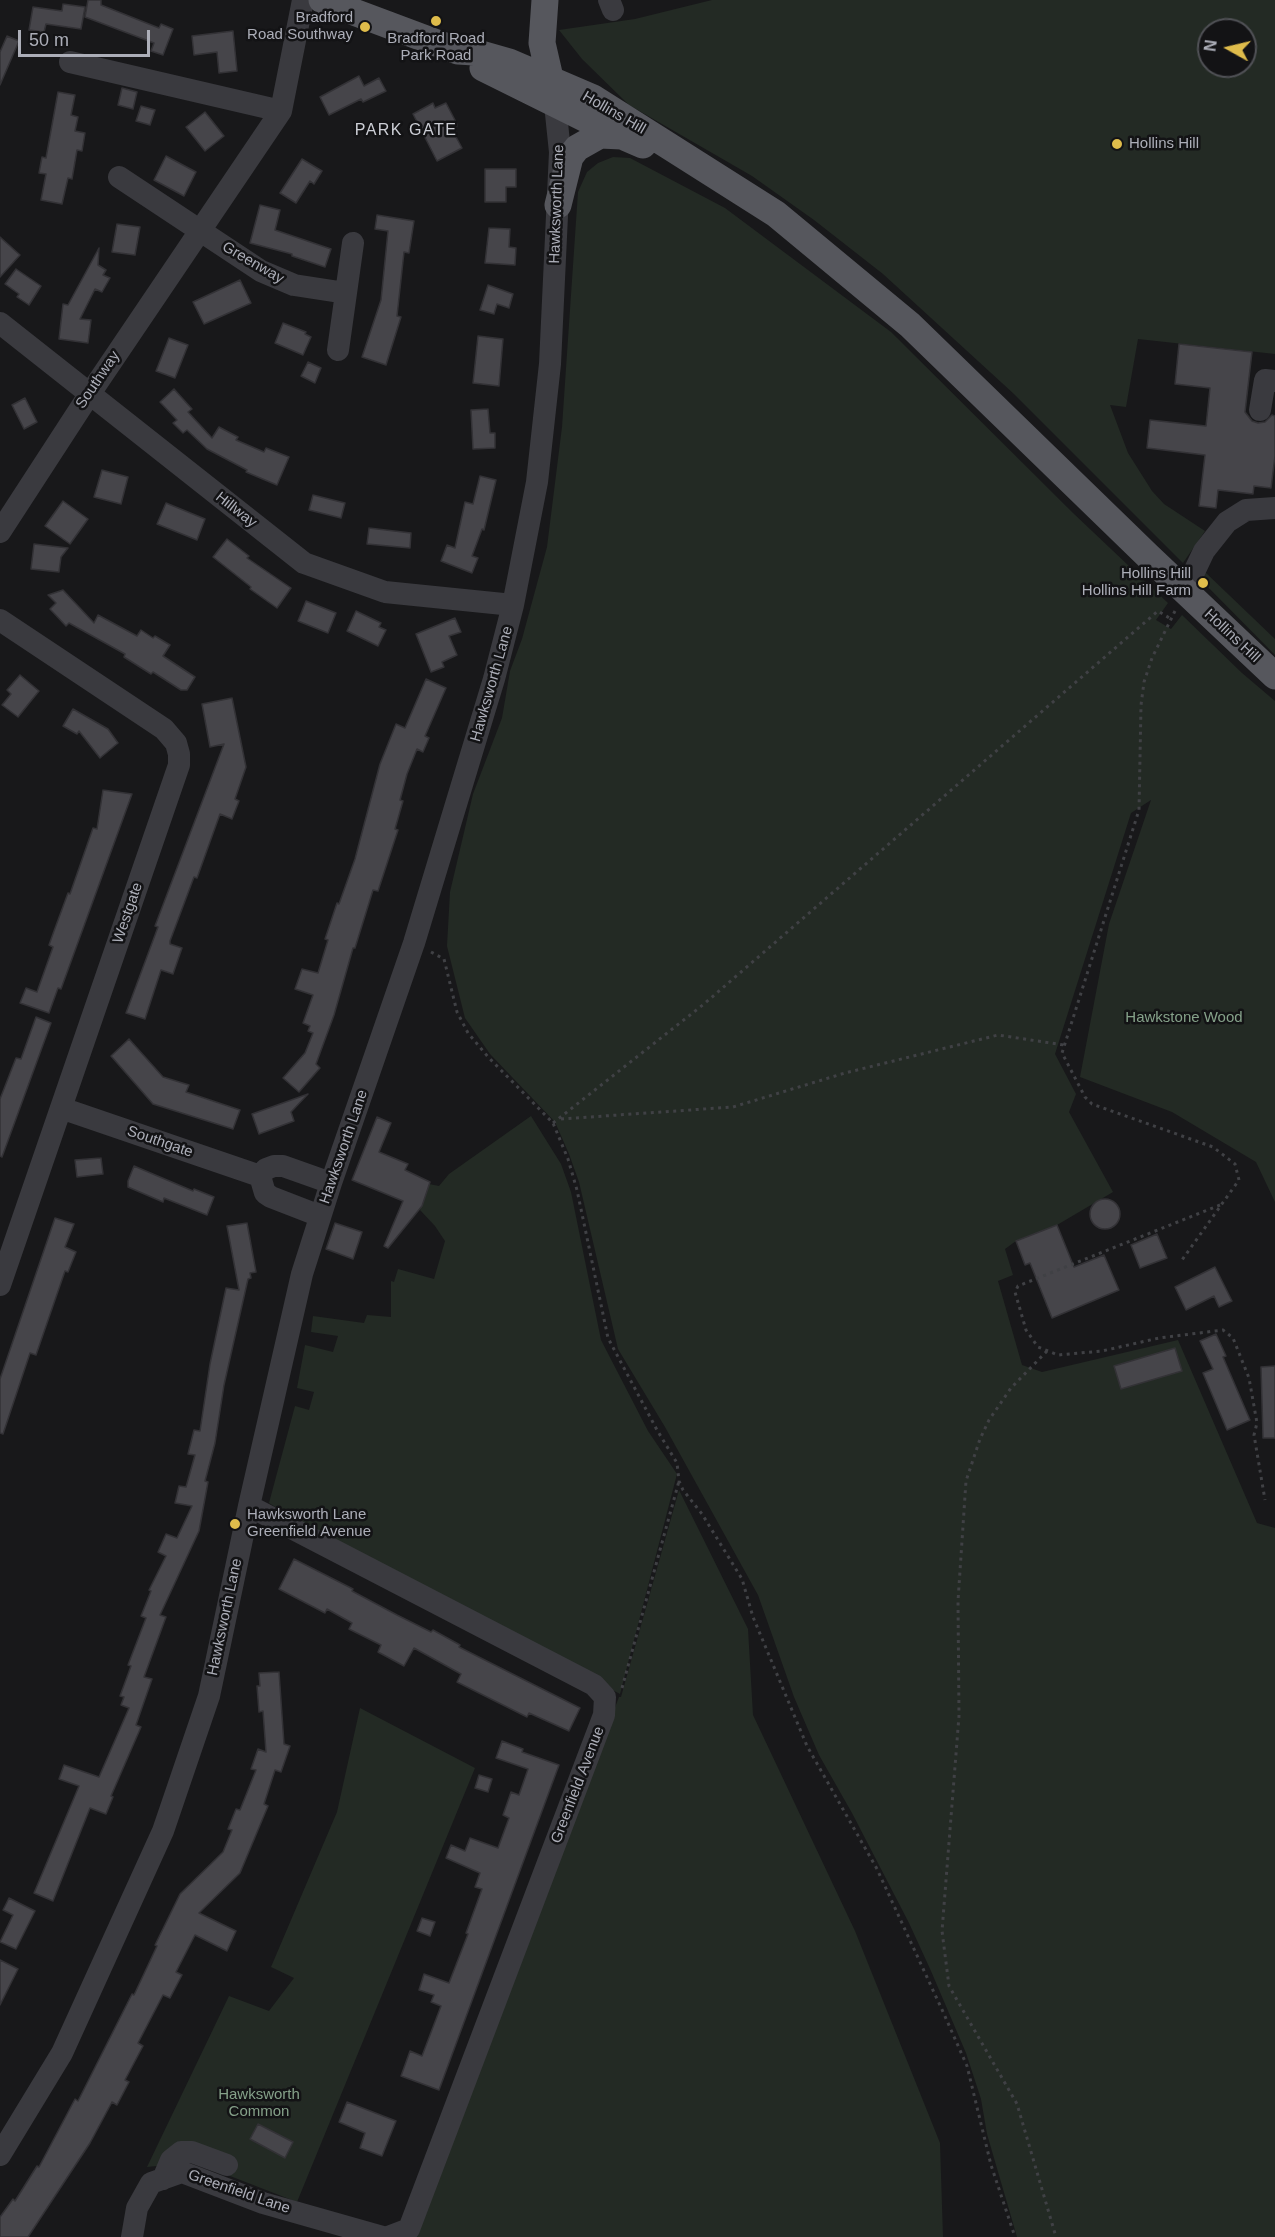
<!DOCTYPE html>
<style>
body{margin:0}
#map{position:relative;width:1275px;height:2237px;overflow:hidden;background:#18181a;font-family:Arial,sans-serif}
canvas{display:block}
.north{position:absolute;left:1197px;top:18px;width:60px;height:60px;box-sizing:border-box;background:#131315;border:2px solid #505156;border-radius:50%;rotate:278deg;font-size:16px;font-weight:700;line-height:24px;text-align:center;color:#acaeb8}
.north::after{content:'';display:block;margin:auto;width:21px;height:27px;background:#dfbc4b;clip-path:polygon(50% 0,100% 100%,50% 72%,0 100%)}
.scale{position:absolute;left:18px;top:30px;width:132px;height:27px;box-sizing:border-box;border:3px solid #acaeb8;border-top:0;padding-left:8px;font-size:18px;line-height:21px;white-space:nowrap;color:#acaeb8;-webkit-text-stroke:4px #131315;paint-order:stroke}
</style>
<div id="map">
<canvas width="1275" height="2237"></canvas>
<div class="north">N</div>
<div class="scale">50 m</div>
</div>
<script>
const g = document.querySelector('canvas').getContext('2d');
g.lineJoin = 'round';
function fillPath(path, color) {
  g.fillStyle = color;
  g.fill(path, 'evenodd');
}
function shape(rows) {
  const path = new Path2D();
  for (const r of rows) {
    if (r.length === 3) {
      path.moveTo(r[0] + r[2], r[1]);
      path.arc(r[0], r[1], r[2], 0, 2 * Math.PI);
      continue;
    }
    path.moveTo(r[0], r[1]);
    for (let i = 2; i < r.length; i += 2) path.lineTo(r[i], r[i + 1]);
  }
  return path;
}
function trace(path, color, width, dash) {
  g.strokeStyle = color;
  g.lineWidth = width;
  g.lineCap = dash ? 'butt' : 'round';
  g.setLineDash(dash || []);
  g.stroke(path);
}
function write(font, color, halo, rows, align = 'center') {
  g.font = font + ' Arial,sans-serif';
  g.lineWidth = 5;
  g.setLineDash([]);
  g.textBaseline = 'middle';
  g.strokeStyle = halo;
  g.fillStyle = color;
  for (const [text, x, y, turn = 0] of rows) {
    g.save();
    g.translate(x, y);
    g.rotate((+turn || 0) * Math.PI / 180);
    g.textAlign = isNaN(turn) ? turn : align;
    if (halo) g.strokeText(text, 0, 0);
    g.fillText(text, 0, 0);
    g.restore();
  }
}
fillPath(shape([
 [712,0,1275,0,1275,354,1138,339,1126,407,1110,405,1128,453,1152,491,1164,504,1205,531,1183,563,1014,394,883,274,814,220,752,176,629,105,582,59,559,30,635,19],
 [1209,30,1245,30,1245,66,1209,66],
 [613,157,630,158,725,208,891,332,1073,513,1168,603,1156,620,1171,629,1182,615,1242,673,1275,701,1275,1202,1256,1162,1172,1112,1080,1077,1109,924,1151,800,1131,813,1055,1054,1076,1094,1069,1112,1113,1192,1057,1225,1016,1241,1005,1249,1013,1275,998,1281,1022,1365,1042,1372,1178,1340,1257,1523,1275,1528,1275,2237,1017,2237,987,2134,981,2099,966,2053,931,1971,909,1923,852,1813,819,1755,794,1697,758,1595,665,1427,618,1349,579,1182,569,1154,555,1122,490,1054,465,1018,447,946,450,892,473,794,502,718,510,671,522,639,547,547,562,427,578,192,587,172,598,163],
 [1205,572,1275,639,1275,655,1200,579],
 [531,1116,561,1164,571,1192,601,1340,648,1431,677,1474,620,1694,296,1520,269,1503,295,1406,309,1410,314,1392,297,1388,305,1345,333,1352,338,1336,311,1332,313,1316,364,1323,367,1315,391,1317,391,1281,394,1282,398,1269,434,1279,445,1241,435,1226,420,1210,429,1184,439,1186,449,1174],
 [679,1490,748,1629,753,1715,855,1931,940,2143,943,2237,414,2237,619,1697,621,1697],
 [360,1708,475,1768,297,2202,194,2162,147,2167,229,1996,269,2011,294,1978,271,1967,337,1812]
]), '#232a24');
const building = shape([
 [88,0,101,0,101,5,159,28,161,24,173,29,163,55,151,51,154,43,85,17,88,0],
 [63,4,85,7,81,29,46,24,44,32,29,30,33,7,62,11,63,4],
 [233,31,237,71,219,73,217,52,194,55,192,36,233,31],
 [7,36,19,41,0,85,0,52,7,36],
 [359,76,364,86,379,78,386,91,363,102,361,99,329,115,320,97,359,76],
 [122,88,137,92,133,109,118,105,122,88],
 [58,92,75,95,71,115,78,117,75,131,85,133,82,151,77,150,72,179,68,178,62,204,41,200,46,174,39,173,42,157,46,158,58,92],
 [433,103,435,108,446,103,457,124,455,135,462,148,437,161,413,114,433,103],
 [141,106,155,110,150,125,136,121,141,106],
 [205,112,224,136,205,151,186,127,205,112],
 [166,156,196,172,184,196,154,180,166,156],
 [302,159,322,171,314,184,310,181,296,203,280,193,302,159],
 [485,169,516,169,516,187,506,187,506,202,485,202,485,169],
 [260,205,280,210,275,230,331,249,325,267,292,256,292,254,250,243,260,205],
 [377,215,414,221,409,253,404,252,397,316,401,317,386,365,362,357,381,300,388,231,375,229,377,215],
 [117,224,140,227,135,255,112,252,117,224],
 [489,228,510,229,509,247,516,248,515,265,485,263,489,228],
 [0,237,20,255,0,277,0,237],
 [99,248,98,265,106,270,103,275,110,278,102,292,95,289,80,319,91,320,88,343,59,339,63,304,68,305,99,248],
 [16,269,41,286,29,305,17,297,19,294,5,284,16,269],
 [240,280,251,303,204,324,193,302,240,280],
 [488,285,513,294,509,308,497,304,494,314,480,310,488,285],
 [283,323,306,332,305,334,311,337,303,355,275,343,283,323],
 [478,336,503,339,499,386,473,383,478,336],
 [169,338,188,345,175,378,156,371,169,338],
 [1179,344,1252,352,1245,412,1252,421,1258,423,1265,422,1272,415,1275,416,1275,456,1271,488,1254,486,1253,494,1218,490,1216,508,1199,506,1205,455,1147,448,1150,420,1206,426,1210,388,1175,384,1179,344],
 [308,362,321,368,315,383,301,376,308,362],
 [174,389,192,409,188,412,212,438,219,427,238,437,236,440,264,452,266,448,289,457,277,485,246,472,247,470,207,449,187,430,183,433,173,423,177,420,160,402,174,389],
 [25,398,37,422,24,429,12,405,25,398],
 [488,409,490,433,495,433,495,448,473,449,471,410,488,409],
 [102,470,128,477,121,504,94,497,102,470],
 [480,476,496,480,484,530,482,529,472,556,478,558,472,573,441,561,447,545,455,548,465,502,473,504,480,476],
 [313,495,345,503,341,518,309,510,313,495],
 [63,501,88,519,70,544,45,526,63,501],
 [166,503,205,519,197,540,157,524,166,503],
 [369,528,411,533,410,548,367,544,369,528],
 [227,539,249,556,247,558,291,588,277,608,250,589,251,587,213,557,227,539],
 [34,544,68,548,61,557,59,572,31,569,34,544],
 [63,590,94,623,98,615,137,636,141,630,153,638,155,636,170,645,163,656,195,677,187,690,181,690,153,672,151,674,124,657,125,654,69,623,66,626,50,609,56,603,48,595,63,590],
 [306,601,336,613,328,633,298,621,306,601],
 [356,611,381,623,379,627,386,630,378,646,347,631,356,611],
 [455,618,461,632,449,636,457,655,442,662,444,667,431,672,416,634,455,618],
 [20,675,39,691,18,717,2,705,11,694,7,690,20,675],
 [426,679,446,688,425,736,429,738,423,752,417,749,407,774,400,800,403,801,395,829,398,830,378,891,373,890,355,948,353,948,334,1015,316,1064,320,1068,299,1092,283,1078,305,1053,313,1033,308,1031,310,1026,303,1023,313,995,295,989,302,969,318,973,328,940,325,939,337,903,339,904,355,859,380,764,396,724,405,728,426,679],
 [232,698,246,767,235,799,239,801,232,819,220,814,197,878,194,877,170,941,170,944,182,948,173,974,161,970,145,1019,126,1013,158,927,155,926,224,744,210,747,202,704,232,698],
 [73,709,108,729,118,743,100,758,79,731,77,734,63,726,73,709],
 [103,790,132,794,61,989,58,988,49,1013,20,1003,26,988,37,992,53,947,49,945,54,931,68,893,70,894,93,828,97,829,103,790],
 [36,1017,51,1023,2,1157,0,1156,0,1099,16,1058,21,1059,36,1017],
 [129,1039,163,1077,189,1085,186,1092,240,1110,233,1129,153,1104,111,1056,129,1039],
 [308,1094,291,1112,294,1121,259,1134,252,1114,308,1094],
 [377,1117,391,1123,379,1152,408,1164,405,1170,430,1182,422,1206,388,1248,384,1246,403,1201,352,1180,377,1117],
 [101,1158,103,1174,77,1177,75,1160,101,1158],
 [134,1166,193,1191,194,1189,214,1197,207,1215,164,1198,163,1202,128,1187,128,1181,134,1166],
 [1105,1214,15],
 [55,1218,74,1224,65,1247,76,1252,68,1272,65,1271,36,1355,30,1353,3,1434,0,1433,0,1379,55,1218],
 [247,1223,256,1272,250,1273,251,1278,248,1279,224,1385,215,1443,205,1481,208,1482,199,1531,160,1615,166,1617,144,1677,152,1679,136,1725,141,1727,111,1796,113,1797,106,1814,90,1808,53,1901,34,1893,79,1786,59,1779,64,1765,99,1777,129,1708,121,1705,124,1697,120,1696,131,1666,128,1665,146,1618,141,1616,151,1591,149,1590,166,1556,158,1552,166,1534,177,1538,192,1506,175,1503,179,1486,186,1487,195,1455,188,1454,194,1430,200,1431,210,1364,226,1288,239,1290,227,1226,247,1223],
 [335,1223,362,1232,353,1259,326,1249,335,1223],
 [1057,1225,1074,1267,1104,1255,1119,1290,1052,1318,1030,1263,1025,1265,1016,1241,1057,1225],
 [1157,1234,1167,1258,1140,1268,1131,1245,1157,1234],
 [1215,1267,1232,1301,1219,1307,1214,1296,1186,1310,1175,1287,1215,1267],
 [1216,1334,1226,1356,1223,1357,1250,1420,1227,1430,1203,1373,1213,1369,1200,1341,1216,1334],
 [1175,1348,1182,1371,1121,1389,1114,1366,1175,1348],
 [1275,1366,1275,1438,1263,1438,1261,1367,1275,1366],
 [294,1559,353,1589,352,1591,397,1615,431,1632,433,1630,460,1645,459,1647,580,1708,569,1731,529,1713,527,1717,457,1682,461,1674,414,1648,404,1666,378,1652,381,1645,349,1629,352,1623,327,1609,325,1613,279,1589,294,1559],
 [279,1672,284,1744,290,1746,281,1772,275,1770,264,1804,268,1806,240,1873,199,1913,236,1931,227,1951,195,1935,176,1972,182,1975,170,1998,163,1995,138,2043,143,2046,125,2080,129,2082,117,2105,112,2102,90,2143,28,2237,0,2237,0,2217,13,2199,15,2201,37,2166,39,2167,75,2099,78,2101,132,1994,134,1995,157,1946,155,1945,180,1894,223,1852,232,1830,228,1829,236,1809,240,1810,256,1770,251,1769,258,1749,266,1752,263,1711,259,1712,257,1686,260,1686,259,1673,279,1672],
 [502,1741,523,1749,522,1752,559,1765,439,2090,401,2076,410,2051,422,2056,441,2006,431,2002,434,1995,419,1990,424,1974,449,1983,468,1934,466,1933,482,1889,475,1887,480,1873,446,1858,451,1845,465,1851,470,1838,498,1848,509,1818,503,1815,511,1792,519,1795,528,1769,496,1758,502,1741],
 [479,1775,492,1779,488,1792,475,1788,479,1775],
 [9,1898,35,1911,16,1949,0,1942,13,1915,3,1910,9,1898],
 [422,1918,435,1922,430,1936,417,1931,422,1918],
 [0,1960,18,1969,0,2005,0,1960],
 [347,2102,396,2121,382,2156,360,2148,365,2133,339,2122,347,2102],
 [258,2124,293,2142,285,2158,250,2139,258,2124]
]);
fillPath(building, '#46454a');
trace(building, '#333236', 1.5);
trace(shape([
 [1175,611,1152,658,1144,682,1141,705,1139,810,1062,1053,1085,1097,1092,1104,1213,1147,1235,1164,1239,1180,1182,1260],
 [431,952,444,959,457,1012,468,1033,489,1058,553,1123,568,1159,577,1190,608,1338,657,1430,677,1463,679,1481,683,1490,702,1514,742,1579,753,1617,807,1746,877,1869,944,2014,967,2066,991,2165,1015,2237],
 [561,1119,733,1107,845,1073,998,1035,1064,1045],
 [553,1123,704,1004,1158,611,1171,619],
 [1220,1205,1018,1286,1015,1292,1026,1330,1038,1347,1058,1355,1102,1351,1159,1338,1223,1330,1233,1338,1249,1378,1257,1423,1254,1435,1265,1500],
 [1047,1351,1011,1388,989,1420,980,1439,966,1481,958,1601,959,1716,942,1931,949,1986,1017,2104,1056,2237],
 [622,1688,679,1481]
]), '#404145', 3, [3, 4.5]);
trace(shape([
 [609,0,613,10],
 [70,62,281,111],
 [119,177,261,271,294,285,346,293,338,350],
 [346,293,353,243],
 [0,323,304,563,385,592,513,605],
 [1260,410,1265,380,1275,381],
 [0,532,89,395,281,111,303,0],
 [1185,591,1204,551,1227,522,1246,510,1275,508],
 [0,620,164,729,176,743,179,754,179,765,0,1285],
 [61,1108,260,1176],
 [320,1216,271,1197,265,1193,260,1176,266,1169,274,1166,283,1166,331,1183],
 [249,1506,594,1685,605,1697,604,1715,409,2229,388,2237],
 [0,2155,62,2053,163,1831,209,1696,249,1506,302,1274,331,1183,414,943,494,679,513,605,537,482,550,364,560,152,555,104],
 [163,2179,171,2160,181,2152,192,2152,227,2165],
 [132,2237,137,2208,151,2183,182,2172,263,2203,383,2237]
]), '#3a3a3f', 22);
trace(shape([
 [322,0,458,51,474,52,509,62,593,98,776,214,910,325,1148,556,1275,676],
 [545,0,542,43,553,91],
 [483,68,606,129,643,145],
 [558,205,570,157,577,148,600,135,622,136]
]), '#56575d', 27);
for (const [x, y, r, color] of [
 [436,21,6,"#dfbc4b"],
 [365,27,6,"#dfbc4b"],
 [1117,144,6,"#dfbc4b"],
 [1203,583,6,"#dfbc4b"],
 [235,1524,6,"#dfbc4b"]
]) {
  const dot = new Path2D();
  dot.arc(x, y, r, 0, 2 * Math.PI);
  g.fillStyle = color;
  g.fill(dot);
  trace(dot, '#131315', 2);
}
write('15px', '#acaeb8', '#131315', [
 ["Bradford",353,18],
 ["Road Southway",353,35],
 ["Bradford Road",436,39,"center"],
 ["Park Road",436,56,"center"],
 ["Hollins Hill",1129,144,"left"],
 ["Hollins Hill",1191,574],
 ["Hollins Hill Farm",1191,591],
 ["Hawksworth Lane",247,1515,"left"],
 ["Greenfield Avenue",247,1532,"left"]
], 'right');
write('15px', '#acaeb8', '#131315', [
 ["Hollins Hill",614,113,30],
 ["Hawksworth Lane",557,204,-88],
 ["Greenway",253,263,30],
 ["Southway",98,380,-56],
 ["Hillway",236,510,38],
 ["Hollins Hill",1232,636,43],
 ["Hawksworth Lane",492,684,-74],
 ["Westgate",128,913,-71],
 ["Southgate",160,1142,19],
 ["Hawksworth Lane",344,1147,-71],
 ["Hawksworth Lane",225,1617,-78],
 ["Greenfield Avenue",578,1785,-69],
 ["Greenfield Lane",239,2192,19]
]);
write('15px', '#85a189', '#131315', [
 ["Hawkstone Wood",1184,1018],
 ["Hawksworth",259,2095],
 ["Common",259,2112]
]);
g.letterSpacing = '1.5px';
write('16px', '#ccced5', '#131315', [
 ["PARK GATE",406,131]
]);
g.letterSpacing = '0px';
</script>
